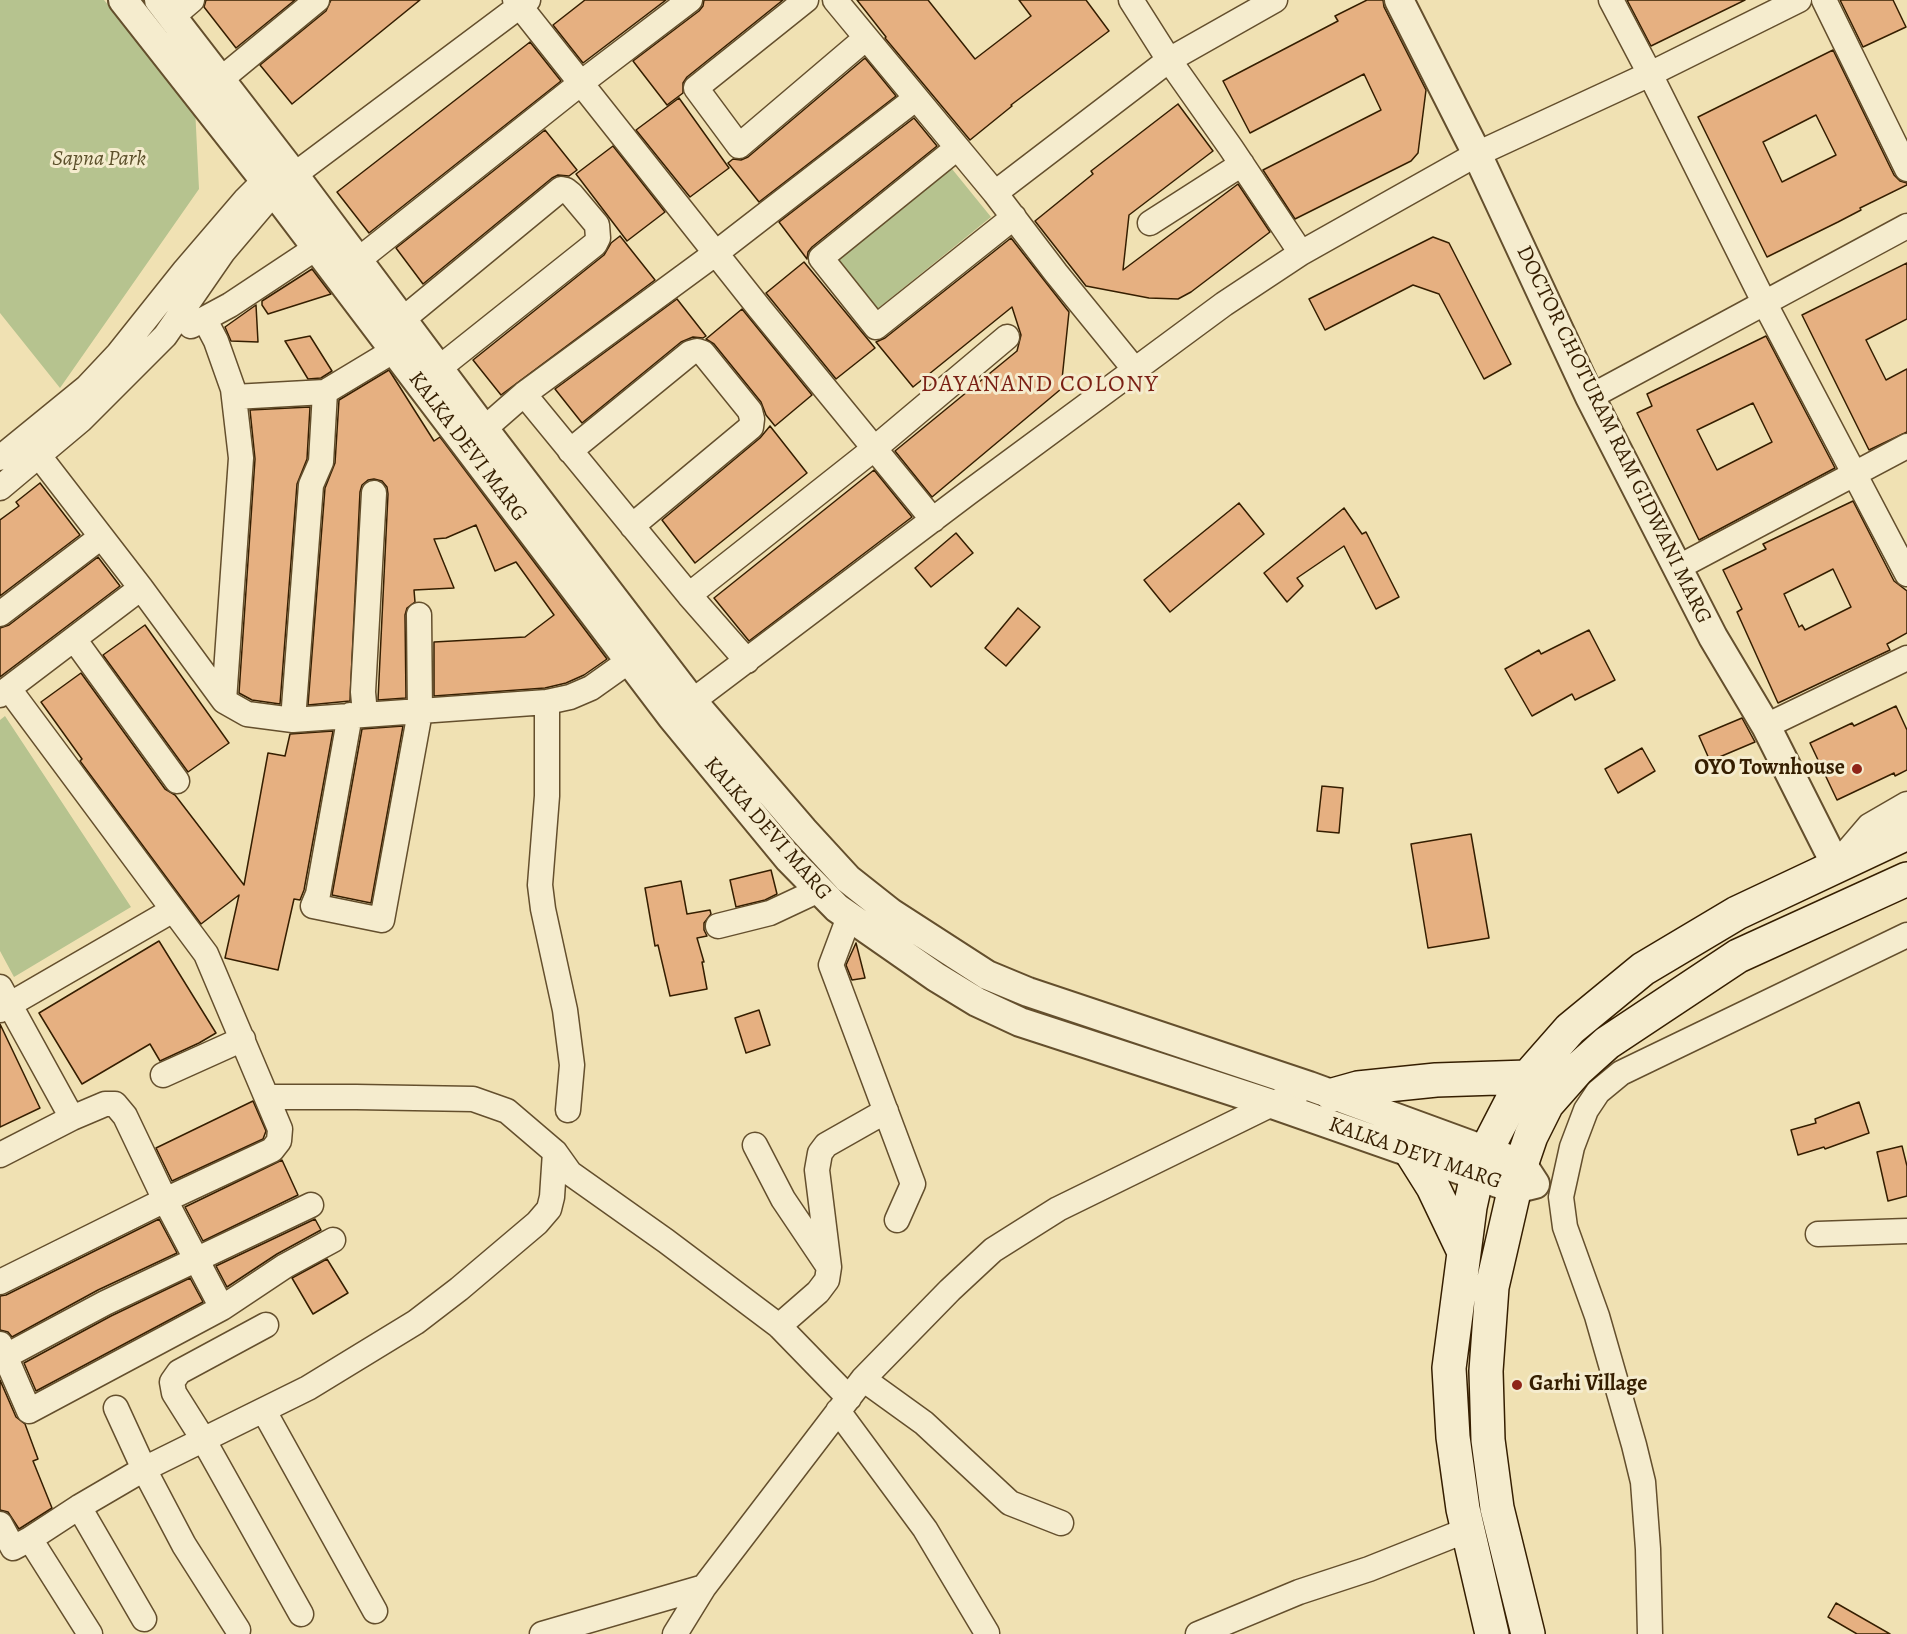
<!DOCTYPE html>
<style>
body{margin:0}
canvas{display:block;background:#f0e1b3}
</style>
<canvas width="1907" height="1634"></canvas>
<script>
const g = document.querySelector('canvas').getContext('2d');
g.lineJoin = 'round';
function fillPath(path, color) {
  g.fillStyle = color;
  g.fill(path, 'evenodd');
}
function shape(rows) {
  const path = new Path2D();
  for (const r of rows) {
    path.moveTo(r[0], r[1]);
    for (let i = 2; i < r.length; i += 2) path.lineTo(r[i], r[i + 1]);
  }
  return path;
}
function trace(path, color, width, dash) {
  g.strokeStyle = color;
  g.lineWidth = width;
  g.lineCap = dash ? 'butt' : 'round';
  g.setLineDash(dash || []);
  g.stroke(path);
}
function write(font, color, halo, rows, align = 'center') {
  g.font = font + ' Alegreya,serif';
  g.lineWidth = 6;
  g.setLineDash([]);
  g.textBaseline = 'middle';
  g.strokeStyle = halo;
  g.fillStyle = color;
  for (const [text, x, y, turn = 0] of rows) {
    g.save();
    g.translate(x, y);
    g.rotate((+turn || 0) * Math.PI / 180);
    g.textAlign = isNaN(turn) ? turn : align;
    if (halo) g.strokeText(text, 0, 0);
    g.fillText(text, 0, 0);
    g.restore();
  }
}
fillPath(shape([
 [0,0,104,0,195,107,199,189,60,388,0,313],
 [948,164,991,217,876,310,833,256],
 [5,716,131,907,14,977,0,951,0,720]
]), '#b6c38f');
const building = shape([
 [206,0,295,0,236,48,204,7,206,0],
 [331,0,420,0,292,104,260,65,326,11,331,0],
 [585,0,666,0,583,63,553,25,585,0],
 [704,0,783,0,687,77,683,83,683,93,667,105,633,61,699,11,703,6,704,0],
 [857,0,928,0,975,59,1031,16,1019,0,1086,0,1109,31,1011,105,1012,106,970,140,885,38,886,37,857,0],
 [1367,0,1383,0,1384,7,1426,90,1418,153,1411,161,1295,219,1263,170,1381,110,1364,74,1250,133,1223,81,1338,21,1335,16,1367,0],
 [1627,0,1745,0,1651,46,1627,0],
 [1840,0,1893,0,1906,27,1863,47,1840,0],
 [530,42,561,81,369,233,337,192,530,42],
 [1833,50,1894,175,1900,181,1907,183,1907,185,1860,208,1861,210,1838,222,1767,257,1698,117,1833,50],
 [1816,115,1836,155,1782,182,1763,142,1816,115],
 [865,58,896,96,759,202,728,163,733,159,741,160,748,157,865,58],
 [679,98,729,168,690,197,636,130,679,98],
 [1178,104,1213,151,1129,215,1123,270,1238,184,1270,232,1191,292,1178,299,1149,298,1086,286,1035,221,1093,174,1091,171,1178,104],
 [914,118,937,146,812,247,808,252,807,259,779,222,914,118],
 [545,130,577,170,569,176,558,175,552,178,423,284,396,248,545,130],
 [613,146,665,212,627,241,576,174,613,146],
 [620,236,655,280,501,395,473,360,604,255,611,243,620,236],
 [1433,237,1449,243,1511,364,1484,379,1439,294,1413,285,1325,330,1309,299,1433,237],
 [1011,238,1069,312,1061,389,932,497,895,451,1017,351,1021,335,1012,307,913,387,876,342,885,338,1011,238],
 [804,262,875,348,836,379,766,293,804,262],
 [1907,263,1907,319,1866,340,1886,380,1907,369,1907,432,1869,450,1802,315,1907,263],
 [312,269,331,294,268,314,262,305,262,301,312,269],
 [677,299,706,336,703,338,693,337,681,342,582,423,555,389,677,299],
 [256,305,258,342,231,341,225,327,256,305],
 [742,309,812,395,775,426,766,415,761,402,714,344,706,339,742,309],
 [310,336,332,371,321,378,308,379,285,341,310,336],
 [1766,336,1835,468,1699,540,1637,413,1652,406,1647,394,1766,336],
 [1753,403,1772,442,1717,470,1697,430,1753,403],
 [389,370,434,441,440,437,607,659,584,675,566,683,545,688,434,696,434,642,525,637,554,615,516,562,495,571,476,525,446,538,434,539,454,588,414,590,415,602,407,608,405,615,406,698,378,700,388,494,387,487,382,481,374,479,368,480,362,485,360,492,350,701,308,705,325,488,335,463,339,400,389,370],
 [310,407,307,459,297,484,280,704,252,700,239,693,255,459,250,410,310,407],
 [770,426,807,473,695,563,662,520,760,438,770,426],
 [874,470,912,517,749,641,714,598,874,470],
 [40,483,80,535,0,596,0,520,19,506,16,502,40,483],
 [1853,501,1894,581,1907,591,1907,633,1887,644,1890,650,1778,703,1737,612,1742,609,1723,570,1766,549,1763,544,1853,501],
 [1833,569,1851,607,1805,630,1802,625,1799,627,1784,594,1833,569],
 [1239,503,1264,534,1170,612,1144,580,1239,503],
 [1344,508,1362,534,1366,532,1399,597,1376,609,1344,546,1297,578,1303,586,1287,602,1264,573,1344,508],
 [956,533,973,553,931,587,915,568,956,533],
 [98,557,120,586,0,677,0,628,9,625,98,557],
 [1018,608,1040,627,1006,666,985,648,1018,608],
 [145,625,229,743,188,772,103,655,145,625],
 [1589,630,1615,680,1575,700,1572,694,1532,716,1505,669,1539,650,1541,654,1589,630],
 [81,673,165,789,175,795,244,885,268,753,285,756,290,734,333,731,304,890,300,900,294,899,278,970,225,958,239,895,201,924,80,761,82,759,41,702,81,673],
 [1896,706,1907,730,1907,770,1895,776,1894,773,1837,800,1810,743,1852,723,1854,726,1896,706],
 [1742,718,1755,742,1710,761,1699,736,1742,718],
 [403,726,371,903,332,895,362,729,403,726],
 [1642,748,1655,771,1618,793,1605,769,1642,748],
 [1322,786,1343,788,1339,833,1317,831,1322,786],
 [1471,834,1489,938,1428,948,1411,844,1471,834],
 [771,870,777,894,765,900,736,907,730,880,771,870],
 [681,881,687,914,710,910,711,914,704,923,704,930,707,936,697,938,704,962,702,962,707,989,670,996,658,945,655,946,645,888,681,881],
 [159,941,216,1033,199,1043,160,1061,150,1044,82,1084,39,1013,159,941],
 [856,943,865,978,852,980,846,965,856,943],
 [759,1010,770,1045,746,1053,735,1018,759,1010],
 [0,1024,40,1108,0,1127,0,1024],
 [253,1101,266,1131,263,1139,172,1181,156,1148,253,1101],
 [1859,1102,1869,1133,1825,1149,1824,1147,1798,1155,1791,1130,1816,1123,1815,1119,1859,1102],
 [1902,1146,1907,1166,1907,1196,1888,1201,1877,1152,1902,1146],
 [282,1160,298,1195,203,1241,185,1207,282,1160],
 [159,1219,177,1253,98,1290,12,1337,8,1332,0,1330,0,1296,6,1295,159,1219],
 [315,1219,321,1230,277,1254,227,1287,216,1266,315,1219],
 [327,1259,348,1293,313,1314,292,1278,327,1259],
 [190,1278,203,1302,36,1391,24,1363,111,1316,190,1278],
 [0,1380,16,1417,25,1424,38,1459,33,1461,52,1508,19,1529,8,1512,0,1510,0,1380],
 [1836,1603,1890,1634,1857,1634,1828,1617,1836,1603]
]);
fillPath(building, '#e6b081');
trace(building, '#351e00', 1.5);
const minor = shape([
 [515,0,760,309,933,520],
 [806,0,696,88,739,146,866,38],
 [835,0,995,193,1056,273,1135,370],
 [1131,0,1169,60,1231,148,1301,253],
 [1611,0,1650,74,1764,302,1907,574],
 [1824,0,1907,169],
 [172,17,192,0],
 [220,80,317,0],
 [957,148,821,258,876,327,1014,217],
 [995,193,1169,60,1275,0],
 [1150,223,1242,164],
 [357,261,581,83,690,0],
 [205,320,216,341,233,389,241,458,224,701],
 [402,320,561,189,566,190,571,194,597,225,598,238,595,244,438,369],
 [191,326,230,305,316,248],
 [524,394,689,595,747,661],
 [234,397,325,392,393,351],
 [1590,397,1907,226],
 [484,429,524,394,716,253,915,99],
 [26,439,141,588,224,701,247,714,293,720,547,702,570,697,591,688,629,661],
 [570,451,690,353,697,351,703,353,750,411,752,419,751,427,632,526],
 [0,458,87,387,118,354,185,270,245,200,277,168],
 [0,488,81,420,165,336,223,252,274,192,294,175,528,0],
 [1677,568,1907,446],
 [689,595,875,448,1007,337],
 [0,614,101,537],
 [74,639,177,781],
 [0,695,141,588],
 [547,702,547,796,540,885,543,909,565,1010,572,1065,568,1110],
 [678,712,968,493,1224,304,1301,253,1477,154,1650,74,1799,0],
 [365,714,363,692,374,493],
 [350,715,318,894,313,906,382,920,420,712,419,615],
 [293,720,311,485,321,462,325,392],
 [1766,726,1907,658],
 [1839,861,1869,826,1907,804],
 [849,917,831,965,913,1184,897,1220],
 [718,926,770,913,819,890],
 [0,987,72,1118],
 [0,1010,173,910],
 [163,1075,243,1039],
 [268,1097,356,1097,473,1099,507,1111,555,1152,570,1173,666,1241,779,1326,849,1398],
 [755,1145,783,1199,826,1263],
 [0,1155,72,1118,105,1104,115,1104,125,1116,165,1200,222,1308],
 [1818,1234,1907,1231],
 [0,1282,165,1200,272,1150,279,1141,280,1129,206,954,9,689],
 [266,1325,179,1372,172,1382,174,1393,203,1439,301,1614],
 [779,1326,818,1292,827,1280,829,1267,817,1170,820,1153,826,1145,886,1111],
 [0,1344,29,1411,222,1308,285,1266,333,1240],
 [6,1356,105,1303,311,1205],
 [863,1379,924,1423,1010,1503,1061,1523],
 [116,1408,144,1469,184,1545,238,1630],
 [264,1411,375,1611],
 [838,1411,925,1529,987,1633],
 [79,1507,144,1619],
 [0,1524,13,1548,30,1539,90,1634],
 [30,1539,79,1507,144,1469,308,1388,416,1322,459,1289,537,1223,549,1209,552,1197,555,1152],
 [542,1634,704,1587],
 [675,1634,704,1587,863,1379,950,1290,993,1250,1058,1209,1309,1086],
 [1198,1634,1299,1592,1369,1569,1467,1530],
 [1650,1634,1648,1549,1643,1482,1634,1445,1597,1316,1565,1227,1561,1197,1572,1147,1586,1110,1598,1092,1621,1073,1907,935]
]);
const tertiary = shape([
 [123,0,285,206,672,717,789,859,837,908,936,977,977,1002,1020,1022,1275,1105,1515,1189,1535,1184,1522,1164,1309,1086,1028,992,987,975,891,913,848,879,803,830,692,701,484,429,294,175,159,0],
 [1399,0,1477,154,1590,397,1713,637,1766,726,1836,865]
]);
const secondary = shape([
 [1333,1095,1358,1088,1436,1080,1527,1077],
 [1411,1152,1433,1187,1464,1252],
 [1492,1634,1463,1509,1453,1437,1449,1368,1470,1207,1477,1175,1486,1151,1519,1087,1570,1029,1643,969,1737,913,1907,833],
 [1528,1634,1497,1508,1488,1440,1486,1371,1492,1287,1518,1174,1531,1136,1547,1104,1577,1070,1607,1043,1738,956,1907,879]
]);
trace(minor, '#644f2d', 27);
trace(tertiary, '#644f2d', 32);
trace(secondary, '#351e00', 36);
trace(minor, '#f5ecce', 24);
trace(tertiary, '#f5ecce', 28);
trace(secondary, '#f5ecce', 33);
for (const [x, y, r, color] of [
 [1857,769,6,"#8f2418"],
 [1517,1385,6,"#8f2418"]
]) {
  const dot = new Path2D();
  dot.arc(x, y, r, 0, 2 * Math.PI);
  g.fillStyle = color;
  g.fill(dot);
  trace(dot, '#f5ecce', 2);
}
write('italic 22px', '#5c502b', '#f5ecce', [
 ["Sapna Park",99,160]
]);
write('22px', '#351e00', '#f5ecce', [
 ["DOCTOR CHOTURAM RAM GIDWANI MARG",1613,435,64],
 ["KALKA DEVI MARG",467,447,53],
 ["KALKA DEVI MARG",767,829,49],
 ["KALKA DEVI MARG",1415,1154,19]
]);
write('bold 22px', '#351e00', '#f5ecce', [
 ["OYO Townhouse",1845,769],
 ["Garhi Village",1529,1385,"left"]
], 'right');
g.letterSpacing = '1.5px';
write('24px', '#7a1f14', '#f5ecce', [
 ["DAYANAND COLONY",1040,385]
]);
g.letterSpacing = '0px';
</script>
